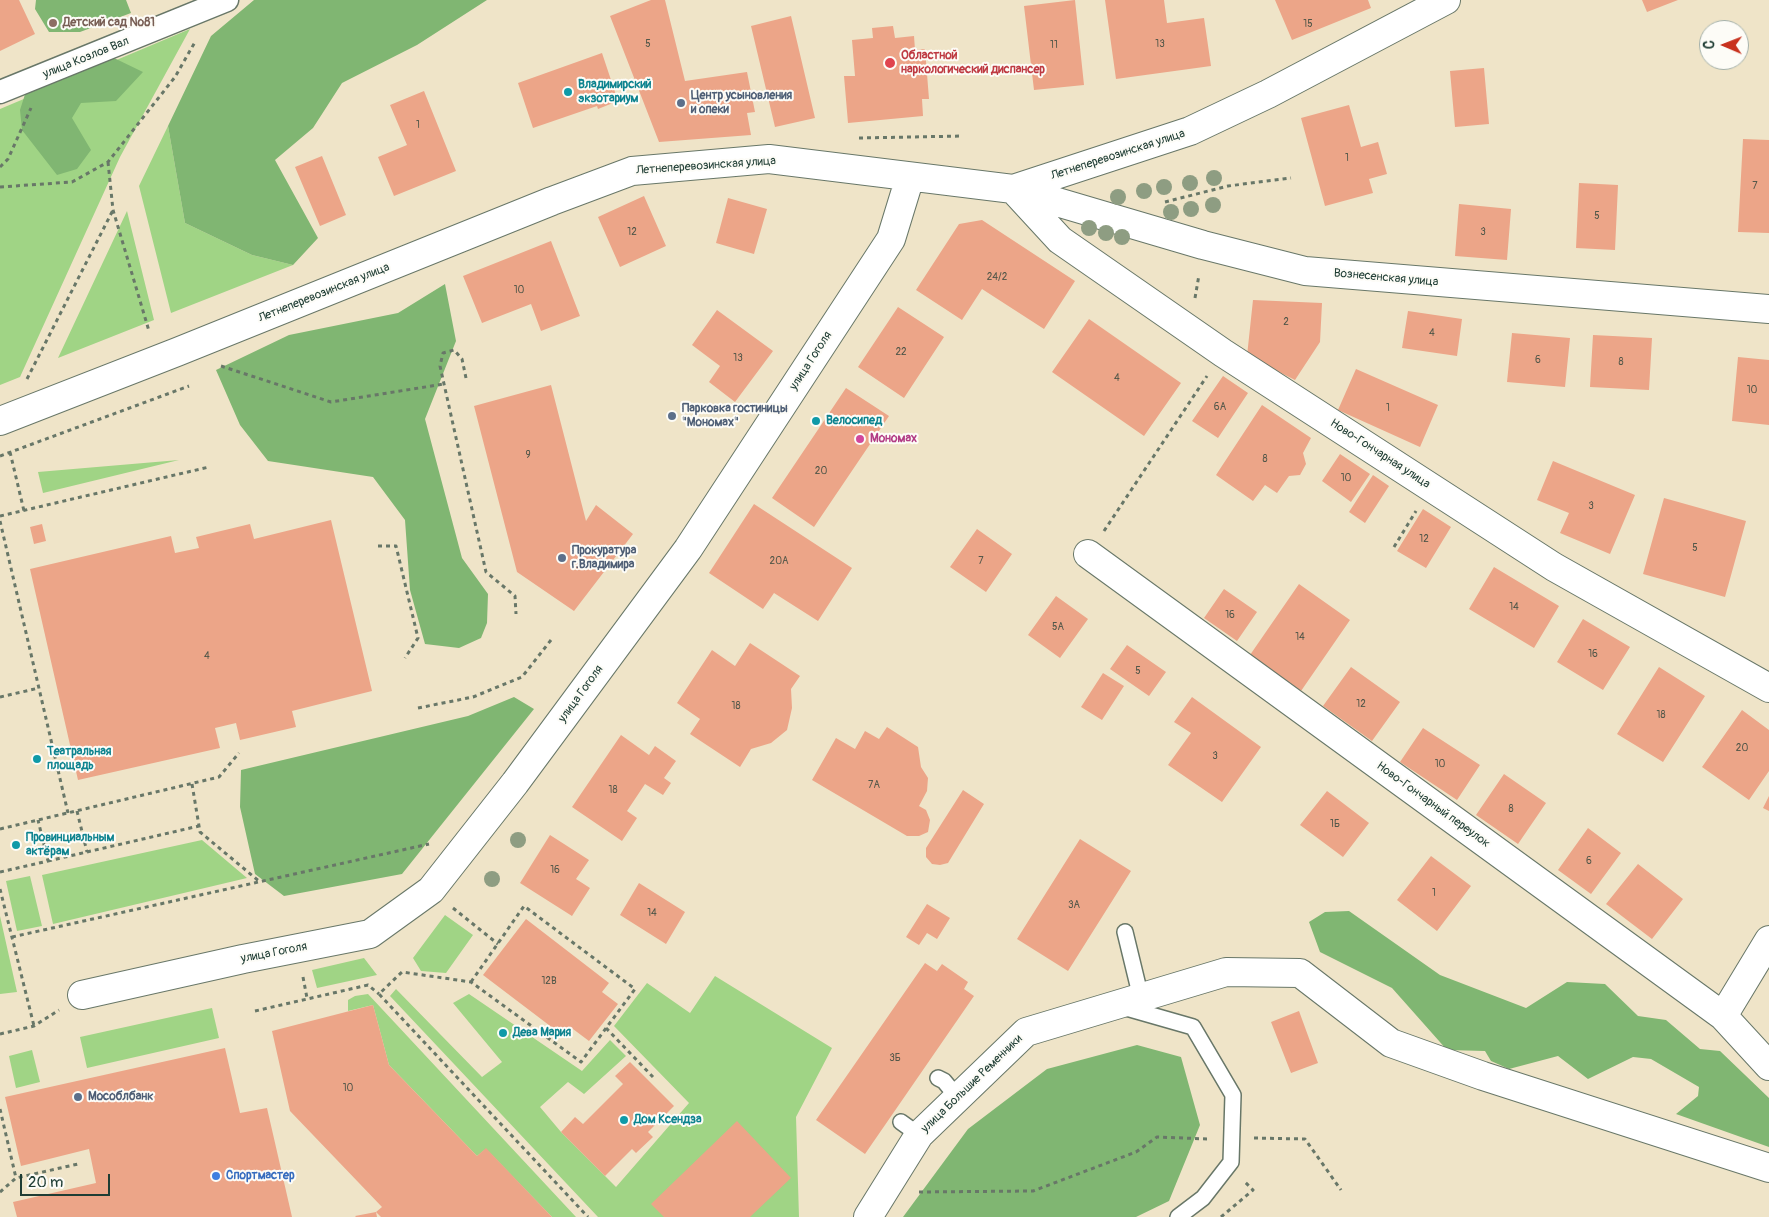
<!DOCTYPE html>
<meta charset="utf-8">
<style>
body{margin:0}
#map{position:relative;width:1769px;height:1217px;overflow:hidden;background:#efe4c8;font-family:Pangolin,sans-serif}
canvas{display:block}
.north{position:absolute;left:1699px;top:20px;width:50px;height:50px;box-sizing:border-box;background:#fdfcf7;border:1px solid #a4b0a9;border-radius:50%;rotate:271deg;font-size:14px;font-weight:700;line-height:20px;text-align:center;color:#1f3d34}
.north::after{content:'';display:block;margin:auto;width:18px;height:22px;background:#c8321e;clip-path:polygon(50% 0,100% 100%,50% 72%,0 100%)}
.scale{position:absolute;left:20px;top:1174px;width:90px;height:22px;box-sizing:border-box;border:2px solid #1f3d34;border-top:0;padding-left:6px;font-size:15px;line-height:18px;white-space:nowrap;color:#1f3d34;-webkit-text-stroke:4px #fdfcf7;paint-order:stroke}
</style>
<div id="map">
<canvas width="1769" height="1217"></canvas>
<div class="north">С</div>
<div class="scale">20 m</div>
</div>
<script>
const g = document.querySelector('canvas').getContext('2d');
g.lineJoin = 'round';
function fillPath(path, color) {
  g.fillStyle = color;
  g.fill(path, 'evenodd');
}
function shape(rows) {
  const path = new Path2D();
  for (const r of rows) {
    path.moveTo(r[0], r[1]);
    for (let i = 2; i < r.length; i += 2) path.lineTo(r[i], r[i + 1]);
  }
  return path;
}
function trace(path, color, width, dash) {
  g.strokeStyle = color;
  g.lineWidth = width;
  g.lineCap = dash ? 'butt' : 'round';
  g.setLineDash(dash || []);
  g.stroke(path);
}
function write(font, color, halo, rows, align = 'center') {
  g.font = font + ' Pangolin,sans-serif';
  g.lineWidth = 4;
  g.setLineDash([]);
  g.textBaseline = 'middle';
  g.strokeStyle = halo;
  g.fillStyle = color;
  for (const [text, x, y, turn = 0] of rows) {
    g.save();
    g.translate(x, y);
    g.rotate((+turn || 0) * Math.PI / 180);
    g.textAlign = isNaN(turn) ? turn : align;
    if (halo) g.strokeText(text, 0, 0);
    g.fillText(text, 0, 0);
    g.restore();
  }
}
fillPath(shape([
 [190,29,120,157,20,377,0,385,0,109],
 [168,126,185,223,252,255,293,265,171,313,139,186],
 [127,211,154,320,58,358],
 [179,460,43,493,38,472],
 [202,840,247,878,53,924,42,875],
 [30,876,42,926,17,931,6,881],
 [445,915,473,935,446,973,421,971,413,958],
 [0,916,17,992,0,994],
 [364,958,377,975,317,988,312,970],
 [715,976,832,1048,796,1117,799,1217,598,1217,390,996,396,989,482,1077,502,1062,453,1003,469,994,582,1071,610,1040,626,1056,584,1094,568,1082,540,1107,561,1132,616,1187,689,1103,614,1026,647,983,690,1013],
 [368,994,576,1217,552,1217,486,1149,477,1156,389,1065,373,1005,348,1011,348,1000,355,996],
 [212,1008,219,1038,87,1068,80,1037],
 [32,1050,40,1082,16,1088,9,1056]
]), '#a0d485');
fillPath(shape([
 [36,0,126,0,131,13,80,32,49,32,35,9],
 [254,0,487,0,417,45,342,83,313,128,275,160,318,238,293,265,252,255,185,223,168,126,211,36],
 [114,58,143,72,116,101,81,103,72,118,91,150,77,169,57,175,22,130,20,110,27,88],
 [445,284,456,341,425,419,462,558,488,594,487,623,481,638,459,648,425,644,410,590,405,520,373,477,268,461,240,425,216,370,289,335,398,313],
 [514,697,534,709,402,874,284,896,255,874,240,807,241,770,468,716],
 [1349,911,1440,975,1526,1008,1567,982,1605,984,1638,1016,1666,1020,1700,1049,1720,1051,1769,1098,1769,1147,1676,1114,1698,1096,1699,1087,1651,1059,1633,1057,1588,1079,1558,1056,1509,1069,1491,1061,1485,1051,1447,1050,1392,988,1320,952,1309,922,1325,912],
 [1137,1045,1181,1057,1200,1125,1169,1201,1136,1217,903,1217,968,1129,1047,1069]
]), '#80b672');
fillPath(shape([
 [0,0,19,0,35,34,0,51],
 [651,0,665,0,685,81,747,72,755,112,747,113,751,135,659,142,610,16],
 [1075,0,1084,85,1034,90,1024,6],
 [1105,0,1164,0,1167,23,1204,18,1211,66,1116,79],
 [1275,0,1368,0,1371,8,1292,40],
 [1642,0,1678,0,1647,12],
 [791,16,815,118,775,127,751,26],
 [893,26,895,38,914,36,915,50,925,49,929,99,922,99,923,116,848,123,844,76,855,76,852,40,873,38,872,28],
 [602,53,618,101,598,109,597,106,533,128,518,83],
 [1484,68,1489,124,1455,127,1450,71],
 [424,91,456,171,394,196,378,157,407,145,390,105],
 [1349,105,1361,147,1378,142,1387,174,1369,179,1373,193,1325,206,1301,118],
 [1743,139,1769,140,1769,233,1738,232],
 [322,156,346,215,320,226,295,167],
 [1579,183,1618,185,1615,250,1576,248],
 [644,196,666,246,620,267,598,217],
 [728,198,767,209,754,254,716,243],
 [1459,204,1511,209,1507,260,1455,256],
 [982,220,1075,281,1044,329,982,289,962,320,916,290,959,224],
 [551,241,580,316,541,331,531,304,482,323,463,276],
 [1253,300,1322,303,1320,342,1295,380,1247,356],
 [898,307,944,337,904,398,858,367],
 [717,310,773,351,735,402,709,382,720,366,692,345],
 [1408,311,1462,319,1457,356,1402,348],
 [1089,319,1181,383,1144,436,1052,372],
 [1512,333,1570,338,1565,387,1507,382],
 [1593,335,1652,338,1649,390,1590,387],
 [1738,357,1769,360,1769,425,1732,421],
 [1356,369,1438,405,1420,447,1338,410],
 [1223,376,1248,393,1218,438,1192,421],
 [551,385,586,521,596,505,633,534,574,611,517,572,474,406],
 [846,388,889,416,814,527,772,498],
 [1262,405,1311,438,1303,453,1306,464,1300,475,1289,476,1277,493,1265,485,1253,501,1216,475],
 [1340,454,1370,474,1351,502,1322,481],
 [1553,461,1635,495,1610,554,1560,533,1569,513,1537,500],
 [1373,475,1389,486,1365,523,1349,512],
 [1664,498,1746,521,1725,597,1643,574],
 [754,504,852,568,818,621,774,593,763,609,709,573],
 [1423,509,1451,527,1426,568,1397,551],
 [331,520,372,691,292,711,296,727,240,740,236,723,215,728,220,748,78,780,30,569,171,536,175,553,199,548,196,537,250,524,254,539],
 [42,524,46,541,34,544,30,527],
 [977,529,1012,554,986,592,950,567],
 [1494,567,1559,606,1534,648,1469,609],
 [1299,584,1350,620,1301,691,1250,655],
 [1224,589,1257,612,1237,641,1204,618],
 [1056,596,1088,619,1060,658,1028,635],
 [1583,619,1630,647,1603,690,1557,662],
 [750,643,800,676,791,689,792,708,787,730,771,743,751,749,740,767,690,734,700,719,677,703,712,650,735,666],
 [1127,645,1166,672,1149,696,1110,669],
 [1351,667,1400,702,1372,741,1323,706],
 [1659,667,1705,696,1663,762,1617,734],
 [1103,673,1124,686,1102,720,1081,707],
 [1192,697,1261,747,1222,802,1168,765,1191,733,1174,722],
 [1742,710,1769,730,1769,771,1749,800,1702,767],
 [887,727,918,747,921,767,928,778,927,791,919,806,926,810,930,820,928,832,919,836,907,836,812,780,836,738,855,749,865,731,879,739],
 [1423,728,1480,765,1457,800,1400,762],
 [621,735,649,755,655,746,676,761,664,778,671,783,663,795,645,784,627,811,637,818,622,841,572,807],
 [1504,774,1546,803,1518,844,1476,815],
 [963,790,984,804,948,863,940,865,932,864,926,857,926,848],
 [1327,791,1369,823,1343,857,1300,825],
 [1769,796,1769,811,1763,808],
 [1588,828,1621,853,1591,894,1558,870],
 [550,835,589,860,576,879,590,888,572,916,520,883],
 [1080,839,1131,871,1068,971,1017,939],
 [1431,856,1471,886,1437,931,1397,900],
 [1638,864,1683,899,1652,939,1606,904],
 [639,883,685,912,666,944,620,915],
 [927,904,950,918,937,939,927,933,919,945,906,937],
 [526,919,609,983,602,992,618,1004,589,1041,573,1029,566,1038,483,975],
 [925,963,937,971,942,964,968,982,964,989,974,996,865,1154,816,1120],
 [373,1005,389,1065,477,1156,486,1148,552,1217,381,1217,376,1212,382,1207,290,1111,272,1031],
 [1299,1011,1318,1063,1291,1073,1271,1022],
 [225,1048,240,1113,267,1108,292,1217,17,1217,13,1202,96,1183,89,1149,21,1166,5,1097],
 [630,1062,674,1106,648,1132,653,1137,636,1153,632,1149,605,1176,561,1132,575,1117,583,1124,623,1084,615,1076],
 [737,1121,791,1178,750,1217,664,1217,651,1204],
 [376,1212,377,1217,356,1217,355,1216]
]), '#eca588');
const service = shape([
 [1125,932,1141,998],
 [1123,1007,1193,1027,1233,1095,1231,1162,1203,1198,1178,1217],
 [938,1078,944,1081,958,1098],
 [901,1122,919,1135]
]);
const pedestrian = shape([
 [0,92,227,0]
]);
const minor = shape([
 [1013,189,1060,240,1223,353,1554,567,1769,688],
 [1013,189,1203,245,1305,271,1769,309],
 [0,421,177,352,552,201,632,171,769,159,1013,189,1190,131,1268,94,1446,0],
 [1088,554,1723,1016,1769,1066],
 [82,995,243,959,370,934,431,890,515,783,688,549,891,239,910,177],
 [1723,1016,1769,940],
 [868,1217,919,1135,1026,1032,1226,972,1300,973,1391,1043,1483,1076,1769,1168]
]);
trace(service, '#687768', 18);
trace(pedestrian, '#687768', 25);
trace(minor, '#687768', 30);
trace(shape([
 [859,138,963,136],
 [108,162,113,210,149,331],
 [0,167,8,159,31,108],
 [0,187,72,182,108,162,175,77,195,42],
 [1165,202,1228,186,1291,178],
 [1195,298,1199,275],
 [221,366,331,402,444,384],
 [466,378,462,359,454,350,443,353,440,366,486,572,515,596,516,614],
 [27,379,113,210],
 [10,452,24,511],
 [0,456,189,386],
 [0,516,209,467],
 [0,521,68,813],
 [1104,531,1207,376],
 [378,546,396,546,418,638,405,658],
 [1394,547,1416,511],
 [0,697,39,688],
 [418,708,473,697,522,677,551,640],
 [192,784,200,832,260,882],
 [77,811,87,852],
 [0,829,219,777,239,753],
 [48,861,199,826],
 [0,872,48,861,38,820],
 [0,889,34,1026],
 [453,908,498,944],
 [12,937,429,844],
 [303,977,307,998],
 [471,982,524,906,635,989,581,1062,471,982,402,972,379,994,588,1217],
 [255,1011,368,985,379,994],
 [606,1028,653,1077],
 [0,1034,34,1026,59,1010],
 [0,1109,16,1178],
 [1254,1138,1305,1139,1341,1190],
 [0,1192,16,1178,78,1164],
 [919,1192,1033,1191,1136,1152,1157,1137,1208,1139],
 [1221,1217,1253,1190,1244,1181]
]), '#687768', 3, [4, 4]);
trace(service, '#fff', 15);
trace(pedestrian, '#fff', 22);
trace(minor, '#fff', 28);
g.fillStyle = '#8e9d82';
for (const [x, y] of [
 [1214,178],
 [1190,183],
 [1164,187],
 [1144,191],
 [1118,197],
 [1213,205],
 [1191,209],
 [1171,212],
 [1089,228],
 [1106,233],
 [1122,237],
 [518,840],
 [492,879]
]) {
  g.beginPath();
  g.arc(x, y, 8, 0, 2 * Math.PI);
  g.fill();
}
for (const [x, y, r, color] of [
 [53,23,5,"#8d6e63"],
 [890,63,6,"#e0444e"],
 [568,92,5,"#0f9aa8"],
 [681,103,5,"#5c6f8a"],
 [672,416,5,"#5c6f8a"],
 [816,421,5,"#0f9aa8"],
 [860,439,5,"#d1479c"],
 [562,558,5,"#5c6f8a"],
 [37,759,5,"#0f9aa8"],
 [16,845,5,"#0f9aa8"],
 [503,1033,5,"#0f9aa8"],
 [78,1097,5,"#5c6f8a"],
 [624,1120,5,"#0f9aa8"],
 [216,1176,5,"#3f7fe0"]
]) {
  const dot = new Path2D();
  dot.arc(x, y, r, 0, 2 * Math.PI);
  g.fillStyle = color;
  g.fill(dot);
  trace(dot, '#fdfcf7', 2);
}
write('10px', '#525749', null, [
 ["15",1308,24],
 ["5",648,44],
 ["13",1160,44],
 ["11",1054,45],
 ["1",418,125],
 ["1",1347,158],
 ["7",1755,186],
 ["5",1597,216],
 ["12",632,232],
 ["3",1483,232],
 ["24/2",997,277],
 ["10",519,290],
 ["2",1286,322],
 ["4",1432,333],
 ["22",901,352],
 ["13",738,358],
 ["6",1538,360],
 ["8",1621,362],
 ["4",1117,378],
 ["10",1752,390],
 ["6А",1220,407],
 ["1",1388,408],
 ["9",528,455],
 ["8",1265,459],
 ["20",821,471],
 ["10",1346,478],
 ["3",1591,506],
 ["12",1424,539],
 ["5",1695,548],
 ["20А",779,561],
 ["7",981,561],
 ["14",1514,607],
 ["16",1230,615],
 ["5А",1058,627],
 ["14",1300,637],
 ["16",1593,654],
 ["4",207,656],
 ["5",1138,671],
 ["12",1361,704],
 ["18",736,706],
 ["18",1661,715],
 ["20",1742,748],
 ["3",1215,756],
 ["10",1440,764],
 ["7А",874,785],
 ["18",613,790],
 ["8",1511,809],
 ["1Б",1335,824],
 ["6",1589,861],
 ["16",555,870],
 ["1",1434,893],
 ["3А",1074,905],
 ["14",652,913],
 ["12В",549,981],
 ["3Б",895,1058],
 ["10",348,1088]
]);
write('bold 12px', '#785e54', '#fdfcf7', [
 ["Детский сад №81",63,23]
], 'left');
write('bold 12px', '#be3a42', '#fdfcf7', [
 ["Областной",901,56],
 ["наркологический диспансер",901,70]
], 'left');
write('12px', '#1f3d34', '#fdfcf7', [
 ["улица Козлов Вал",86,58,-22],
 ["Летнеперевозинская улица",1118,155,-18],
 ["Летнеперевозинская улица",706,166,-4],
 ["Вознесенская улица",1386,278,5],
 ["Летнеперевозинская улица",324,293,-22],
 ["улица Гоголя",811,361,-57],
 ["Ново-Гончарная улица",1380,454,33],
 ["улица Гоголя",581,694,-54],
 ["Ново-Гончарный переулок",1433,805,36],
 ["улица Гоголя",274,953,-11],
 ["улица Большие Ременники",972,1084,-44]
]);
write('bold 12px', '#0d838f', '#fdfcf7', [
 ["Владимирский",578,85],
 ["экзотариум",578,99],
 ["Велосипед",826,421],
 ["Театральная",47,752],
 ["площадь",47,766],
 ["Провинциальным",26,838],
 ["актёрам",26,852],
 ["Дева Мария",513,1033],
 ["Дом Ксендза",634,1120]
], 'left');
write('bold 12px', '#4e5e75', '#fdfcf7', [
 ["Центр усыновления",691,96],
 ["и опеки",691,110],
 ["Парковка гостиницы",682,409],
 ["\"Мономах\"",682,423],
 ["Прокуратура",572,551],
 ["г.Владимира",572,565],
 ["Мособлбанк",88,1097]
], 'left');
write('bold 12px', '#b23c85', '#fdfcf7', [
 ["Мономах",870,439]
], 'left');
write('bold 12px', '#366cbe', '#fdfcf7', [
 ["Спортмастер",226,1176]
], 'left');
</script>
